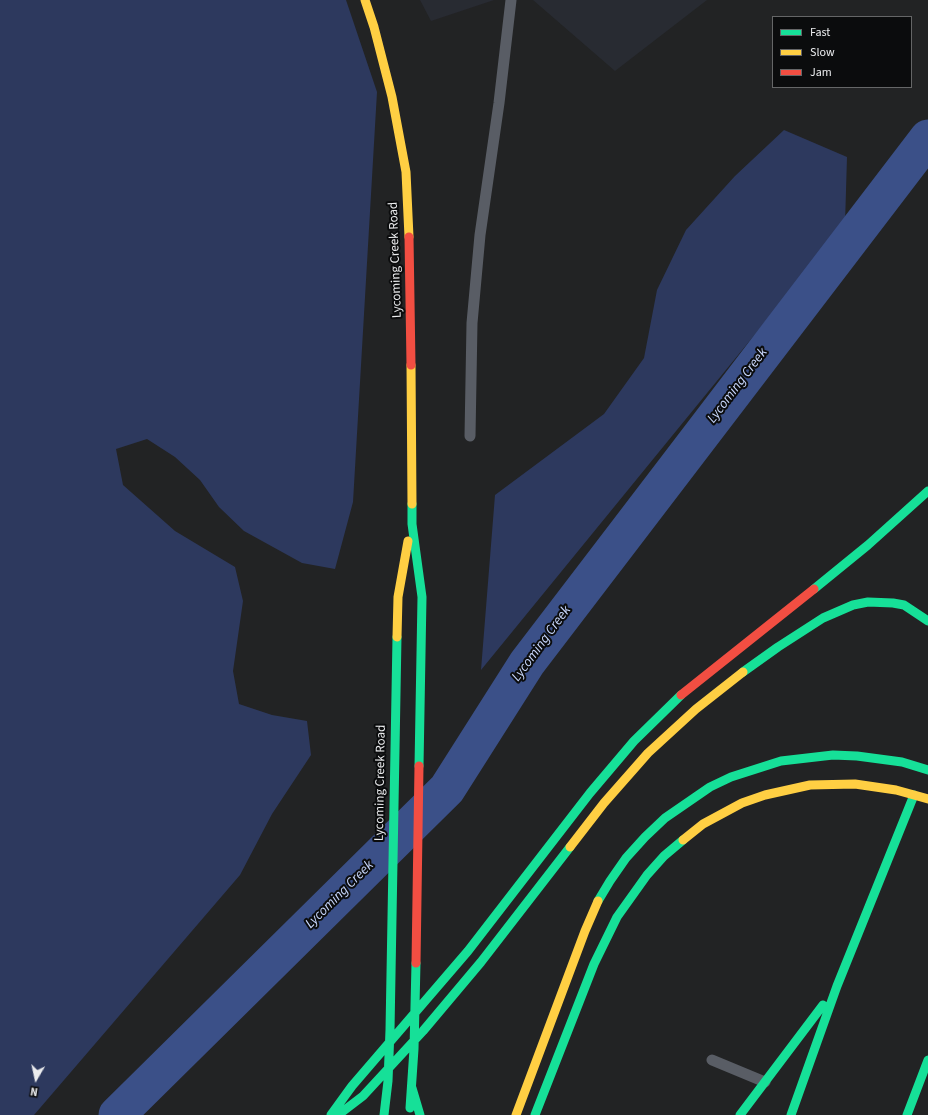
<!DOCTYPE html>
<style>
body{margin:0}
#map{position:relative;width:928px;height:1115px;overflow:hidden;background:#222324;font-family:"Source Sans 3",sans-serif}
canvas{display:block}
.legend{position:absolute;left:772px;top:16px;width:140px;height:72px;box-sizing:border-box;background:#0b0c0d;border:1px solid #656667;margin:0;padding:5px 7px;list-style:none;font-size:12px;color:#ebecee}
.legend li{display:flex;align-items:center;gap:8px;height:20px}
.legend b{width:20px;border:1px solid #656667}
.north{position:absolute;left:16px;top:1059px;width:40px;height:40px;-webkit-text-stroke:3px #0b0c0d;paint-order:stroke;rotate:189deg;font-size:11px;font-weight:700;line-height:16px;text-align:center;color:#ebecee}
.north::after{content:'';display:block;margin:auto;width:14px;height:18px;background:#ebecee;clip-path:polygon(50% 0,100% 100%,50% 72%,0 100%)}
</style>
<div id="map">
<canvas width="928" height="1115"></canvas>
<ul class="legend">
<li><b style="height:5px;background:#16e098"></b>Fast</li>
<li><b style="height:5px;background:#ffcf43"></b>Slow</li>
<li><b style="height:5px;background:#f24e42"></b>Jam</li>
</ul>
<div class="north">N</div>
</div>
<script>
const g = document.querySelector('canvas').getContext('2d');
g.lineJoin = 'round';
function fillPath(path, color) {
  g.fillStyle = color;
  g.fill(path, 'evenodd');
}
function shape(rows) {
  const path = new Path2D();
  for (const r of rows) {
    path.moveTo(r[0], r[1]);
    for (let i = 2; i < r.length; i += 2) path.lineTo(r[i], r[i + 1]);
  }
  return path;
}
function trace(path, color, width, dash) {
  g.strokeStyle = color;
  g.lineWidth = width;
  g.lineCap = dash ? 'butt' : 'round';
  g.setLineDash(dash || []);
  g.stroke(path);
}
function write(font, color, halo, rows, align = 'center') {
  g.font = font + ' "Source Sans 3",sans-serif';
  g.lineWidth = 4;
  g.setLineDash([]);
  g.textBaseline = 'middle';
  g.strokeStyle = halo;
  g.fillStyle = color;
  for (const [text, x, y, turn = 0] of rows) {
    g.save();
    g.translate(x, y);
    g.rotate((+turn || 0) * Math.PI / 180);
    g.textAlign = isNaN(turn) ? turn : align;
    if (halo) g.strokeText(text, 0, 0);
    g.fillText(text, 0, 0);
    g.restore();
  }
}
fillPath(shape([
 [420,0,494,0,431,21],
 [533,0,707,0,615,71]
]), '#282b32');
fillPath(shape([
 [0,0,346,0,377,92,353,502,335,569,302,563,244,531,219,507,200,480,175,457,147,439,116,449,123,485,175,531,235,567,243,601,233,671,239,704,272,715,307,721,311,755,272,814,240,875,34,1115,0,1115],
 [784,130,847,157,845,224,481,670,495,495,604,414,644,358,657,290,686,230,735,176]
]), '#2d395e');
trace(shape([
 [117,1115,447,789,527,663,928,138]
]), '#3b5088', 37);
trace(shape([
 [470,436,472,323,480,235,499,103,511,0],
 [712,1060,765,1082]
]), '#595d65', 11);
trace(shape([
 [412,504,412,524,422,597,419,766],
 [814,589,868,545,928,491],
 [743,672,778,647,823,618,853,605,868,602,893,603,904,605,928,621],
 [598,901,610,881,626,858,645,837,665,818,710,787,731,777,781,761,833,755,857,756,902,762,928,770],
 [412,1088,420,1115],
 [410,1108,414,1049,416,963],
 [331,1115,352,1086,468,951,590,793,634,741,681,695],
 [338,1115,363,1096,423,1031,481,962,570,847],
 [384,1115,388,1081,390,1030,397,637],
 [535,1115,594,964,617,917,647,875,664,856,683,840],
 [740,1115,823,1005],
 [791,1115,837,986,914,795],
 [907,1115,928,1060]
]), '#16e098', 9);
trace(shape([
 [365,0,374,27,392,97,406,172,409,237],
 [411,365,412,504],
 [397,637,398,597,408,541],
 [683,840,703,824,742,803,765,795,810,785,855,784,896,790,928,799],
 [570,847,604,803,648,753,696,709,743,672],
 [516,1115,585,931,598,901]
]), '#ffcf43', 9);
trace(shape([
 [409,237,411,365],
 [681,695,814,589],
 [416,963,419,766]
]), '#f24e42', 9);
write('13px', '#ebecee', '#0b0c0d', [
 ["Lycoming Creek Road",396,260,-92],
 ["Lycoming Creek Road",381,783,-89]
]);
write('italic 14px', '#c8d7fc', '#0b0c0d', [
 ["Lycoming Creek",738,386,-53],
 ["Lycoming Creek",542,644,-54],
 ["Lycoming Creek",340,895,-45]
]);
</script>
